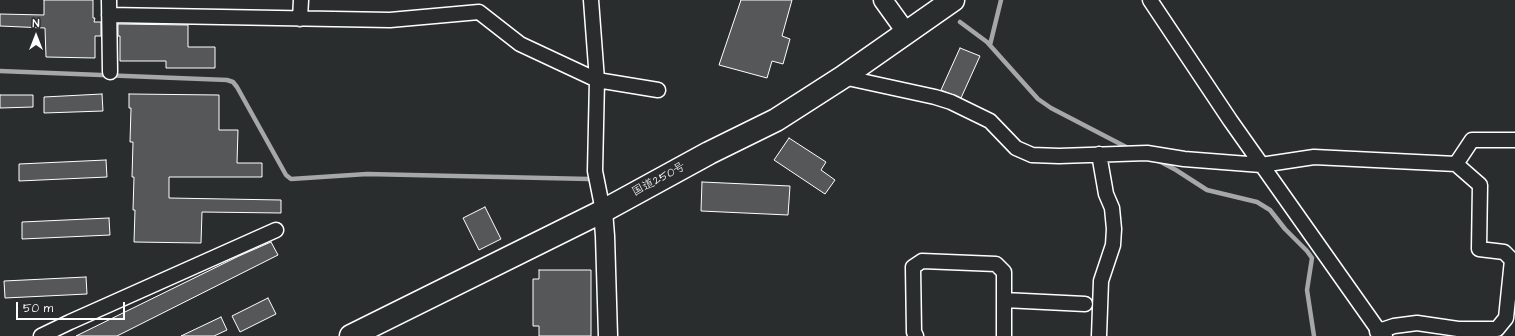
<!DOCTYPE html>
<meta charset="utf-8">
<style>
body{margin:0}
#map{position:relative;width:1515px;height:336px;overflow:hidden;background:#2a2d2e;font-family:"Architects Daughter",sans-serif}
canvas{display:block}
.north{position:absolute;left:16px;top:16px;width:40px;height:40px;-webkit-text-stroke:3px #2a2d2e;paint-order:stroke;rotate:0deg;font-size:11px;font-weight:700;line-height:16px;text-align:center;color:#fff}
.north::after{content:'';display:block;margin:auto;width:14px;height:18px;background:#fff;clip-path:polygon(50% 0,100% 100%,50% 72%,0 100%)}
.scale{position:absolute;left:16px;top:302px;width:109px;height:18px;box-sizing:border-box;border:2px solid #fff;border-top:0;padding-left:5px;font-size:12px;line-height:14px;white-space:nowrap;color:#fff;-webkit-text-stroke:3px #2a2d2e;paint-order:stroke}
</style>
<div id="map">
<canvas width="1515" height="336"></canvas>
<div class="north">N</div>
<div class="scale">50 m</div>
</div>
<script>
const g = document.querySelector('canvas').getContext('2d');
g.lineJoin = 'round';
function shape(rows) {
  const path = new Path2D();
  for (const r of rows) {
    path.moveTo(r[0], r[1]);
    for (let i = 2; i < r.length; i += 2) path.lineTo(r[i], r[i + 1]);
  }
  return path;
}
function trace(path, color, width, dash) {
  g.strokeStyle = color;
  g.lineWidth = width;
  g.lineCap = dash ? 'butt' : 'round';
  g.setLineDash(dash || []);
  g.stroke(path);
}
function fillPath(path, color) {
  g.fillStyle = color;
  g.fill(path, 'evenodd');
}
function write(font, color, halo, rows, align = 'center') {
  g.font = font + ' "Architects Daughter","Klee One",sans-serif';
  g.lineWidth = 3;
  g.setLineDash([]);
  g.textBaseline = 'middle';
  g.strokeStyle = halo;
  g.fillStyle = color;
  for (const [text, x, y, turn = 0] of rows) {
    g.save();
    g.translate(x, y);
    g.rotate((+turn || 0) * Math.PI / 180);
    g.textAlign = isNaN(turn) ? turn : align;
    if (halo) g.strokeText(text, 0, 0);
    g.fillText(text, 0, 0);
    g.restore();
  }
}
trace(shape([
 [960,22,987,42,1038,99,1051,108,1130,149],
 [990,45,1001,0],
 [0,71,227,80,233,82,237,87,286,175,291,179,367,174,589,179],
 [1159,161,1176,170,1207,190,1257,202,1270,210,1285,229,1307,251,1312,258,1307,290,1314,336]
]), '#a6a7a7', 4.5);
const building = shape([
 [44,0,93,0,93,18,95,18,94,22,101,22,101,36,95,36,95,58,46,57,45,28,0,26,0,14,44,15,44,0],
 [741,0,792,0,782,36,790,39,783,64,772,61,767,78,719,65,741,0],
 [118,24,188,25,188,47,215,47,215,68,166,68,166,61,120,61,120,36,118,36,118,24],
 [960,48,980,56,961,98,941,90,960,48],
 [102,94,103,111,44,113,44,97,102,94],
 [129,94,219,95,219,130,238,130,237,163,262,163,262,177,169,177,169,198,281,200,281,213,202,212,201,243,134,242,135,210,133,210,134,177,132,177,133,142,130,142,131,108,129,108,129,94],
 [0,95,33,95,33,107,0,108,0,95],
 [789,138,826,162,821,170,835,180,825,194,774,160,789,138],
 [106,160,107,177,19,181,19,164,106,160],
 [702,182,790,186,788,215,701,211,702,182],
 [485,207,501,239,479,250,463,218,485,207],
 [109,218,110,235,22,239,22,222,109,218],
 [271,242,278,255,117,336,76,336,239,256,271,242],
 [539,270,591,270,591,336,539,336,539,326,533,326,533,279,539,279,539,270],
 [86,277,87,294,5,298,4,281,86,277],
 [268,298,276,314,240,332,232,316,268,298],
 [221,317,227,330,214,336,181,336,221,317]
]);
fillPath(building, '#555758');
trace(building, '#fff', 1);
const minor = shape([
 [109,0,110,72],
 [591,0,597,80,595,171,603,211],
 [1150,0,1230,120,1379,331,1394,326,1417,323,1458,329,1497,329,1506,318,1512,260,1504,252,1479,249,1480,185,1456,164],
 [109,15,390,20,479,12,520,44,597,80,658,90],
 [300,19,301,0],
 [843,77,935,97,951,102,990,121,1016,148,1032,155,1059,156,1147,153,1184,159,1261,165,1314,157,1456,164,1472,140,1515,140],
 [1099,154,1106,194,1112,208,1114,229,1113,245,1101,281,1099,336],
 [1004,300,1085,304],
 [41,336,70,322,276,230],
 [916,336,914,332,913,267,922,261,996,264,1004,272,1004,336]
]);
const tertiary = shape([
 [883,0,906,32],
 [603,211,605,236,608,336],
 [1379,331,1383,336]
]);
const trunk = shape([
 [351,336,603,211,709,153,776,120,843,77,953,0]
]);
trace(minor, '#fff', 17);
trace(tertiary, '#fff', 21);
trace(trunk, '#fff', 25);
trace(minor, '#2a2d2e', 14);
trace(tertiary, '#2a2d2e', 18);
trace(trunk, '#2a2d2e', 22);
write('12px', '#fff', '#2a2d2e', [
 ["国道250号",659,180,-28]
]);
</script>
